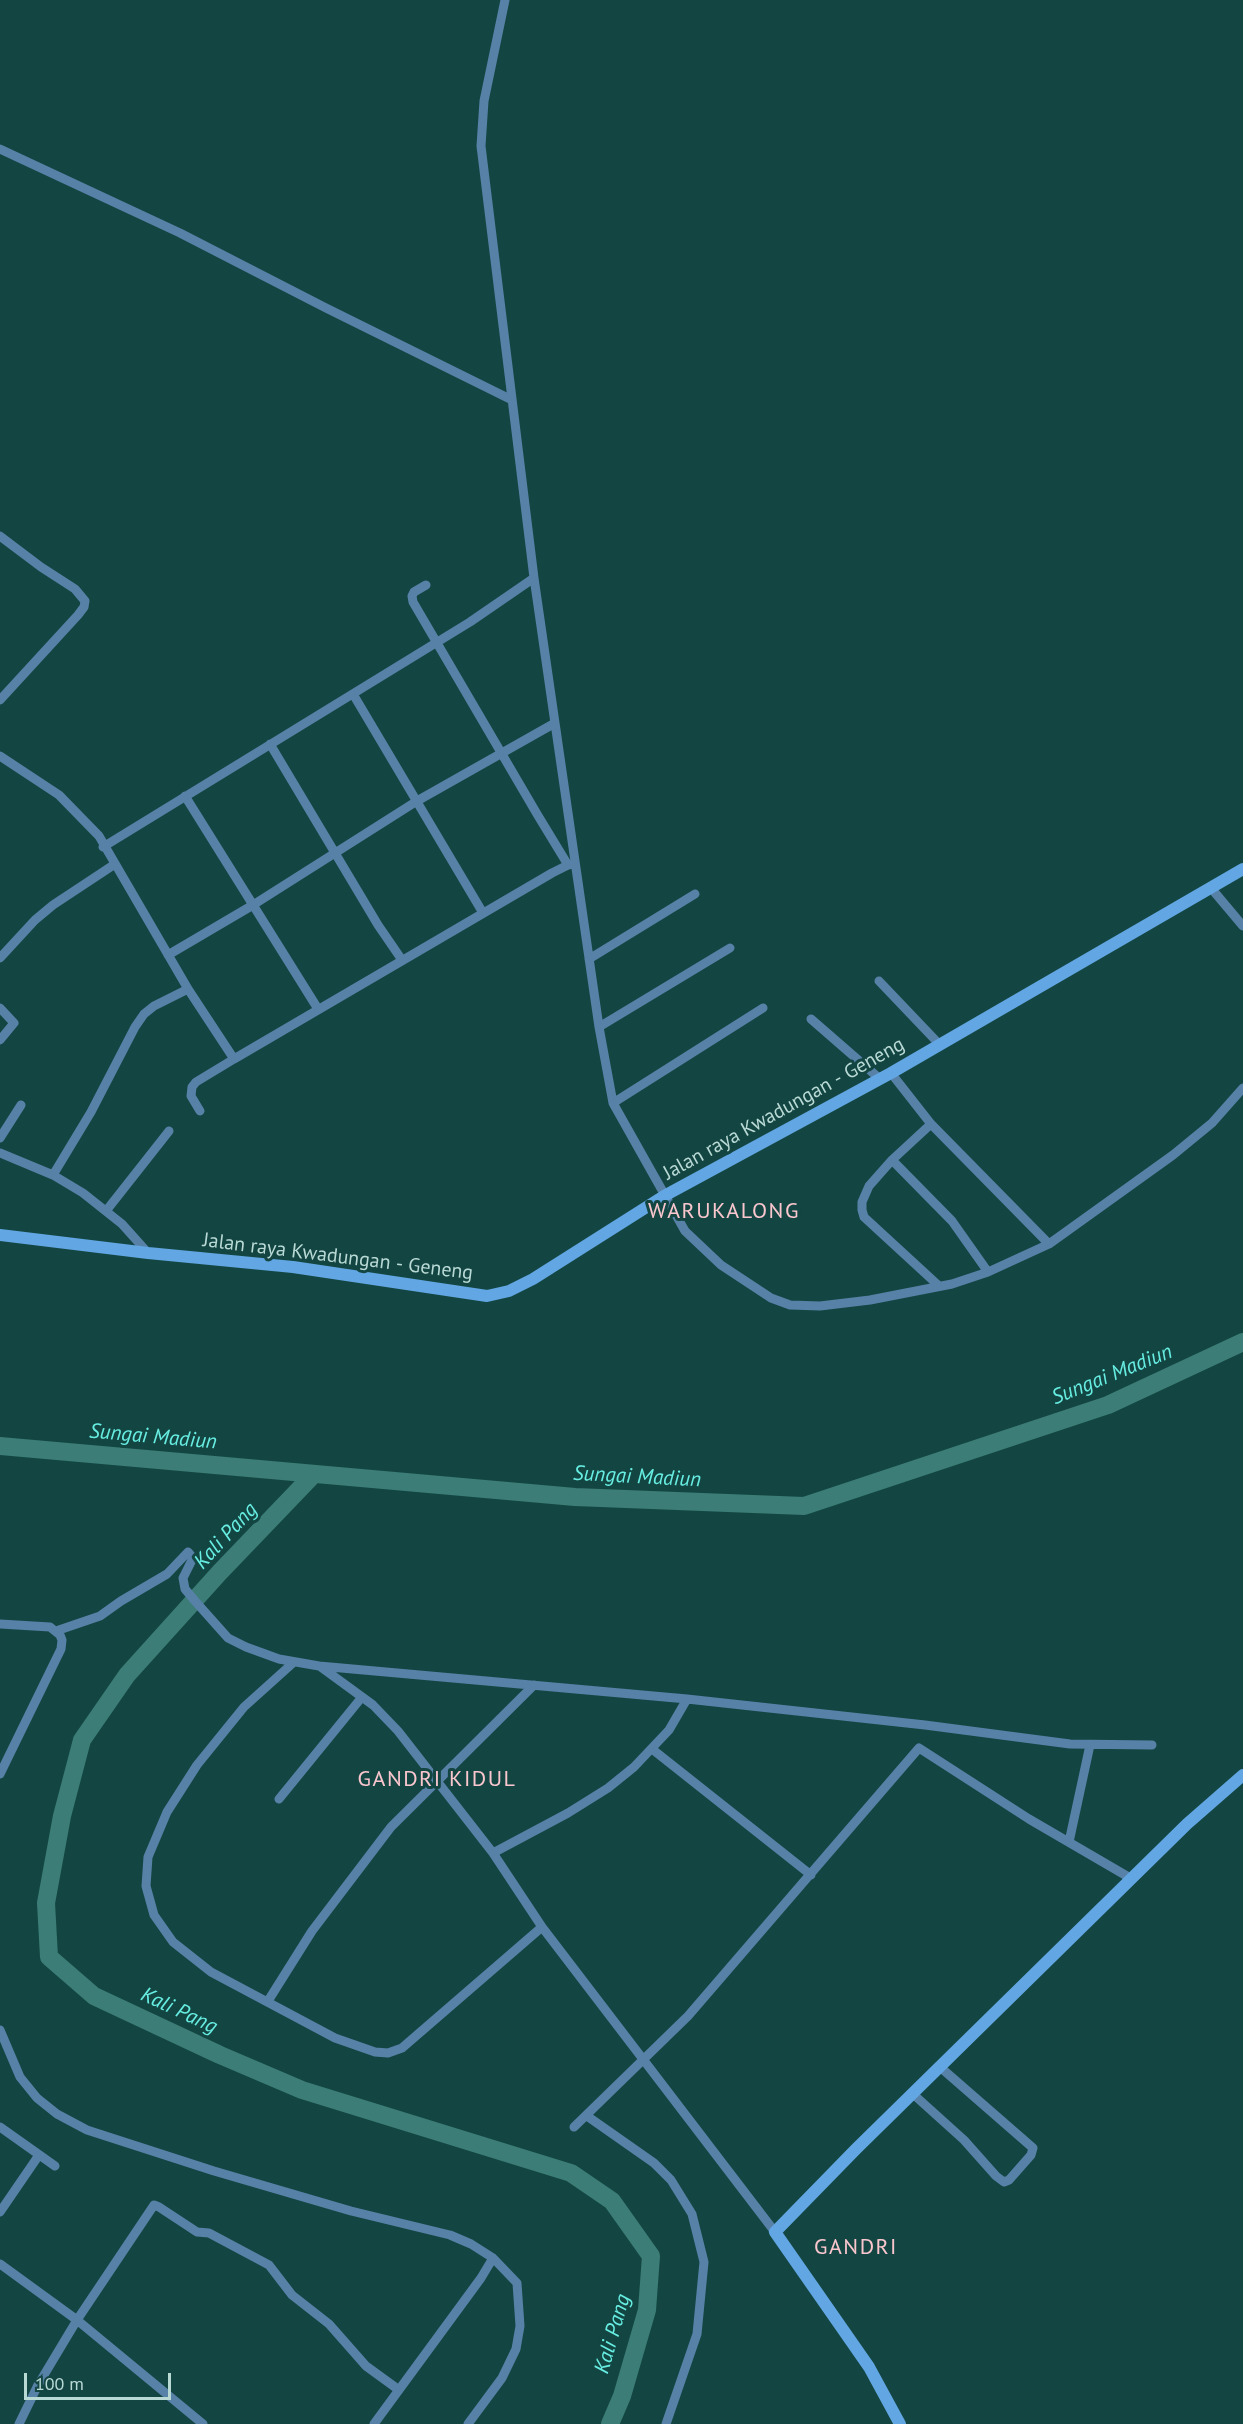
<!DOCTYPE html>
<style>
body{margin:0}
#map{position:relative;width:1243px;height:2424px;overflow:hidden;background:#134642;font-family:"PT Sans",sans-serif}
canvas{display:block}
.scale{position:absolute;left:24px;top:2373px;width:147px;height:27px;box-sizing:border-box;border:3px solid #b9d9d5;border-top:0;padding-left:8px;font-size:18px;line-height:21px;white-space:nowrap;color:#b9d9d5;-webkit-text-stroke:4px #134642;paint-order:stroke}
</style>
<div id="map">
<canvas width="1243" height="2424"></canvas>
<div class="scale">100 m</div>
</div>
<script>
const g = document.querySelector('canvas').getContext('2d');
g.lineJoin = 'round';
function shape(rows) {
  const path = new Path2D();
  for (const r of rows) {
    path.moveTo(r[0], r[1]);
    for (let i = 2; i < r.length; i += 2) path.lineTo(r[i], r[i + 1]);
  }
  return path;
}
function trace(path, color, width, dash) {
  g.strokeStyle = color;
  g.lineWidth = width;
  g.lineCap = dash ? 'butt' : 'round';
  g.setLineDash(dash || []);
  g.stroke(path);
}
function write(font, color, halo, rows, align = 'center') {
  g.font = font + ' "PT Sans",sans-serif';
  g.lineWidth = 6;
  g.setLineDash([]);
  g.textBaseline = 'middle';
  g.strokeStyle = halo;
  g.fillStyle = color;
  for (const [text, x, y, turn = 0] of rows) {
    g.save();
    g.translate(x, y);
    g.rotate((+turn || 0) * Math.PI / 180);
    g.textAlign = isNaN(turn) ? turn : align;
    if (halo) g.strokeText(text, 0, 0);
    g.fillText(text, 0, 0);
    g.restore();
  }
}
trace(shape([
 [0,1446,575,1497,804,1506,1108,1405,1243,1342],
 [314,1474,220,1572,127,1675,82,1740,62,1816,46,1903,49,1957,94,1996,220,2055,302,2090,571,2173,612,2201,651,2256,647,2310,622,2396,610,2424]
]), '#3c7d77', 18);
trace(shape([
 [505,0,484,101,481,146,534,578,555,723,599,1027,613,1103,685,1231,721,1265,771,1298,790,1305,820,1306,870,1300,952,1284,988,1272,1049,1244,1173,1155,1212,1123,1243,1088],
 [0,149,180,233,326,308,512,400],
 [0,536,41,567,75,589,85,601,84,607,78,615,0,700],
 [426,585,414,592,412,596,413,602,537,814,568,865,573,864],
 [353,694,483,913],
 [270,744,378,925,402,960],
 [0,756,59,795,99,836,188,989,234,1059,552,873,568,865],
 [185,796,318,1009],
 [103,847,470,622,534,578],
 [1211,888,1243,926],
 [168,955,253,905,417,801,555,723],
 [0,958,35,920,53,905,115,864],
 [589,959,695,894],
 [879,981,940,1045],
 [0,1008,14,1023,0,1040],
 [811,1019,880,1079],
 [599,1027,730,948],
 [891,1073,931,1124,1049,1244],
 [613,1103,763,1008],
 [200,1111,191,1096,192,1087,196,1082,234,1059],
 [931,1124,892,1160,869,1186,862,1202,862,1210,864,1217,939,1286],
 [0,1138,21,1105],
 [0,1153,53,1175,83,1193,122,1224,148,1253],
 [892,1160,952,1221,988,1272],
 [53,1175,91,1112,135,1027,144,1014,154,1006,188,989],
 [106,1211,169,1131],
 [0,1624,50,1627,60,1635,62,1640,61,1649,0,1774],
 [56,1631,100,1616,121,1601,167,1574,188,1552,193,1558,183,1578,185,1589,195,1601,228,1638,246,1647,279,1659,319,1666,687,1699,925,1725,1070,1744,1152,1745],
 [294,1662,244,1707,197,1765,167,1812,148,1857,146,1886,154,1915,173,1942,211,1972,335,2038,375,2052,388,2053,402,2048,542,1927],
 [321,1667,373,1705,398,1731,493,1853,542,1927,775,2232],
 [652,1749,811,1875],
 [279,1799,362,1697],
 [1069,1842,1090,1745],
 [493,1853,568,1813,608,1788,634,1767,669,1730,687,1699],
 [268,2001,312,1931,391,1827,534,1685],
 [0,2030,20,2077,37,2098,57,2114,87,2130,214,2171,351,2211,450,2235,471,2244,493,2258,517,2283,520,2326,516,2349,502,2378,468,2424],
 [913,2094,964,2140,996,2176,1004,2182,1009,2180,1031,2155,1033,2148,940,2067],
 [587,2116,654,2163,671,2180,692,2214,704,2262,697,2334,666,2424],
 [0,2127,55,2166],
 [574,2127,688,2016,919,1748,1029,1819,1132,1879],
 [0,2212,39,2155],
 [0,2264,77,2320,203,2424],
 [19,2424,38,2385,77,2320,154,2205,159,2207,197,2232,209,2233,269,2265,292,2295,329,2324,366,2366,399,2390],
 [374,2424,481,2278,493,2258]
]), '#5881a8', 9);
trace(shape([
 [0,1235,148,1253,293,1267,487,1296,509,1291,533,1279,664,1196,891,1073,1243,869],
 [900,2424,869,2367,775,2232,856,2149,1187,1824,1243,1775]
]), '#62a6e3', 12);
write('20px', '#b9d9d5', '#134642', [
 ["Jalan raya Kwadungan - Geneng",784,1109,-29],
 ["Jalan raya Kwadungan - Geneng",338,1257,7]
]);
write('italic 21px', '#67ede2', '#134642', [
 ["Sungai Madiun",1112,1375,-22],
 ["Sungai Madiun",153,1437,5],
 ["Sungai Madiun",637,1477,3],
 ["Kali Pang",226,1536,-47],
 ["Kali Pang",179,2011,25],
 ["Kali Pang",613,2334,-74]
]);
g.letterSpacing = '1.5px';
write('22px', '#fbc7cf', '#134642', [
 ["WARUKALONG",724,1212],
 ["GANDRI KIDUL",437,1780],
 ["GANDRI",856,2248]
]);
g.letterSpacing = '0px';
</script>
